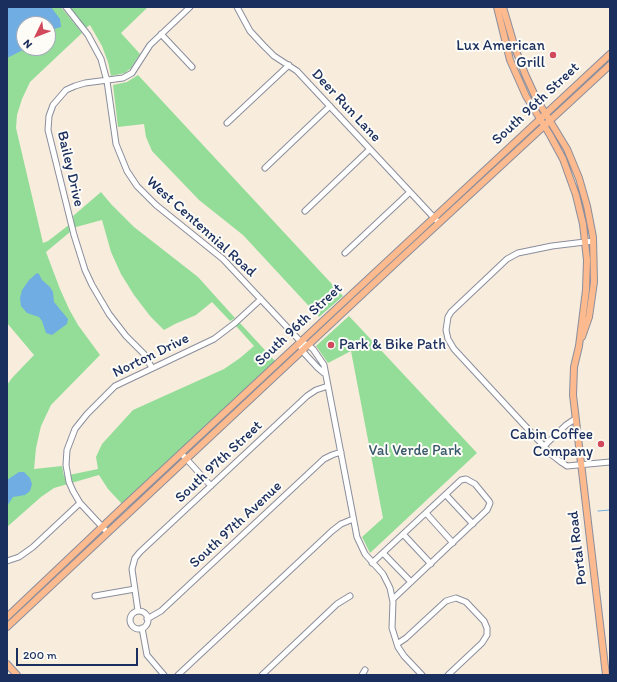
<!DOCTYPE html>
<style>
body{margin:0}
#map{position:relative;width:617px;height:682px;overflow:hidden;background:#f8ecdc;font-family:Itim,sans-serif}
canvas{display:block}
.frame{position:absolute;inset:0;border:8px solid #1b2f5e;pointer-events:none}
.north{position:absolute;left:16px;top:16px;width:40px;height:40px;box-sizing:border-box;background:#fdfcf7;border:1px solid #a3aaba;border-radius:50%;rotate:227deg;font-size:11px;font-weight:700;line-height:16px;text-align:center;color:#1b2f5e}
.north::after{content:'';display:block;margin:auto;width:14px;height:18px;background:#d1495b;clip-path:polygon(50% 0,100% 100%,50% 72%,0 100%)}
.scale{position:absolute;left:16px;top:648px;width:122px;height:18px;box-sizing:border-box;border:2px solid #1b2f5e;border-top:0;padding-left:5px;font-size:12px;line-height:14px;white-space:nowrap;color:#1b2f5e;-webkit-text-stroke:3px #fdfcf7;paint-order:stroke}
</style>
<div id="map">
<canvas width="617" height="682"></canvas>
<div class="frame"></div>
<div class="north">N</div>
<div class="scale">200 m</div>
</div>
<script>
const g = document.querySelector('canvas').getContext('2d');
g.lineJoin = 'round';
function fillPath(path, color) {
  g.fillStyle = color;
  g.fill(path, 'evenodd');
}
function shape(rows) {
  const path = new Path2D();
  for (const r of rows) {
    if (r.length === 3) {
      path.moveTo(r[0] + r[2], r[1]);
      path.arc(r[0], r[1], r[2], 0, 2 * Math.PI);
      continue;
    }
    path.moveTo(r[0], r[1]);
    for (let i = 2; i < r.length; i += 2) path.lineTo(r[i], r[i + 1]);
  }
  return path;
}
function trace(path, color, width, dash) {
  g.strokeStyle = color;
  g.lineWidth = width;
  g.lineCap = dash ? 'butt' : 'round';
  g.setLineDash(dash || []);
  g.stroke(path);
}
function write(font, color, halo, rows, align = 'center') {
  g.font = font + ' Itim,sans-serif';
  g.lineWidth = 4;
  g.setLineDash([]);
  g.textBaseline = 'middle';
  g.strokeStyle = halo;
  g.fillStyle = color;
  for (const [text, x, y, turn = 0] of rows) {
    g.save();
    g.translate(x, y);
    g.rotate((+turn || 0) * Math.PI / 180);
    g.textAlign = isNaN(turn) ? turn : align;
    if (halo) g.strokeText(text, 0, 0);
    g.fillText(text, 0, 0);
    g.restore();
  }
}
fillPath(shape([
 [7,7,61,7,82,33,30,82,22,99,17,115,16,128,43,243,48,241,74,221,73,216,101,192,111,204,134,227,198,277,235,318,230,321,212,302,196,315,175,324,164,330,150,316,134,295,121,274,111,252,102,220,76,227,46,252,60,289,69,309,78,325,100,355,51,405,41,426,36,448,34,469,62,466,64,476,98,469,96,457,102,444,133,410,224,369,240,358,254,346,236,326,240,323,275,361,122,504,108,489,99,475,54,488,41,497,7,527,7,385,12,378,34,355,7,323],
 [24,24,48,24,48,48,24,48],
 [62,7,148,7,121,33,140,54,131,68,125,73,111,76,108,62,102,46,90,25,83,30],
 [138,75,343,296,319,317,243,235,199,200,152,151,146,137,144,124,118,127,113,85,127,82],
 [349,316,477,453,370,553,362,537,383,518,351,351,328,363,316,346]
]), '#93dd98');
fillPath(shape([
 [7,7,51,7,60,19,61,27,51,30,48,38,48,24,24,24,24,48,27,48,7,58],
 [37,273,39,274,42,280,50,287,53,292,54,302,68,319,67,324,52,335,46,333,42,321,39,317,27,313,21,306,20,298,22,290,29,280],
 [19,472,24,472,30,478,32,484,30,491,25,495,13,497,7,506,7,480]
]), '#70ade2');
trace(shape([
 [598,511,610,510]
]), '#70ade2', 1);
const minor = shape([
 [66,7,88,35,101,59,107,81,116,144,127,171,137,186,156,205,223,259,301,342,308,345,313,349,324,365,357,537,365,554,383,574,390,588,393,602,392,628,398,647,404,656,422,675],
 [237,7,250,31,263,45,274,56,297,71,439,223],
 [161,34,192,67],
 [227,123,289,65],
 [265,168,330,106],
 [305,211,370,149],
 [593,241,552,246,518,253,507,259,451,312,448,317,446,330,448,339,454,349,552,455,561,462,567,466,610,462],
 [345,253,410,192],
 [301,342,300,346,305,354,318,368,324,373],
 [152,368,144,354,126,336,109,314,92,285,85,270,74,235,48,130,49,116,53,105,66,90,75,86,85,83,123,78,132,73,150,45,190,7],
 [544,446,566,425,575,419],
 [181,453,211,486],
 [446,495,473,524],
 [426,513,453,543],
 [107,532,80,503,73,491,69,482,66,465,67,450,75,429,87,414,115,386,214,339,235,323,261,299],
 [403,534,431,564],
 [383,553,411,582],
 [7,561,19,557,33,547,80,503],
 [372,563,461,480,466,479,475,484,489,501,490,503,487,510,393,599],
 [95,596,135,589],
 [138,611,132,569,135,558,140,552,307,396,316,390,328,386],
 [139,620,9],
 [147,619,161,611,324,459,332,455,341,452],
 [142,628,147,655,164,675],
 [397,644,406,638,446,601,456,598,466,602,484,621,487,628,487,635,482,643,448,675],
 [178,675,332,531,341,524,353,519],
 [262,675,337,604,350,596],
 [362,675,365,670]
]);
const major = shape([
 [497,7,510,60,526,96,550,135,563,159,576,195,583,224,587,260,586,290,579,346,574,367,573,395,606,675],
 [503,7,515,48,525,74,536,98,567,149,579,178,587,206,593,237,594,282,589,317,582,337],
 [7,617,121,509,610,54],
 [7,627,400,259,610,65],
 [7,664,17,675]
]);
trace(minor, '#8a8e9d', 7);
trace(major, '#8a8e9d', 8);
trace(minor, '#fff', 5);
trace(major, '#fcba8e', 6);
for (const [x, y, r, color] of [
 [553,55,4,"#d1495b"],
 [331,345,4,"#d1495b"],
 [601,444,4,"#d1495b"]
]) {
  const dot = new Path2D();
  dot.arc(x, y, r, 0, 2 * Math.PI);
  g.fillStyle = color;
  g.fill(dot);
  trace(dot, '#fdfcf7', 1.5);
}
write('15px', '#1b2f5e', '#fdfcf7', [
 ["Lux American",545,46],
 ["Grill",545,63],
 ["Park & Bike Path",339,345,"left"],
 ["Cabin Coffee",593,435],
 ["Company",593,452]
], 'right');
write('15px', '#1b2f5e', '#fdfcf7', [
 ["South 96th Street",536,104,-43],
 ["Deer Run Lane",346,106,47],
 ["Bailey Drive",70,169,77],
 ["West Centennial Road",201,227,42],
 ["South 96th Street",299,325,-43],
 ["Norton Drive",151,356,-26],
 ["South 97th Street",219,462,-43],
 ["South 97th Avenue",236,525,-43],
 ["Portal Road",578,548,-97]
]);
write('15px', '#395a6c', '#fdfcf7', [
 ["Val Verde Park",415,451]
]);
</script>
